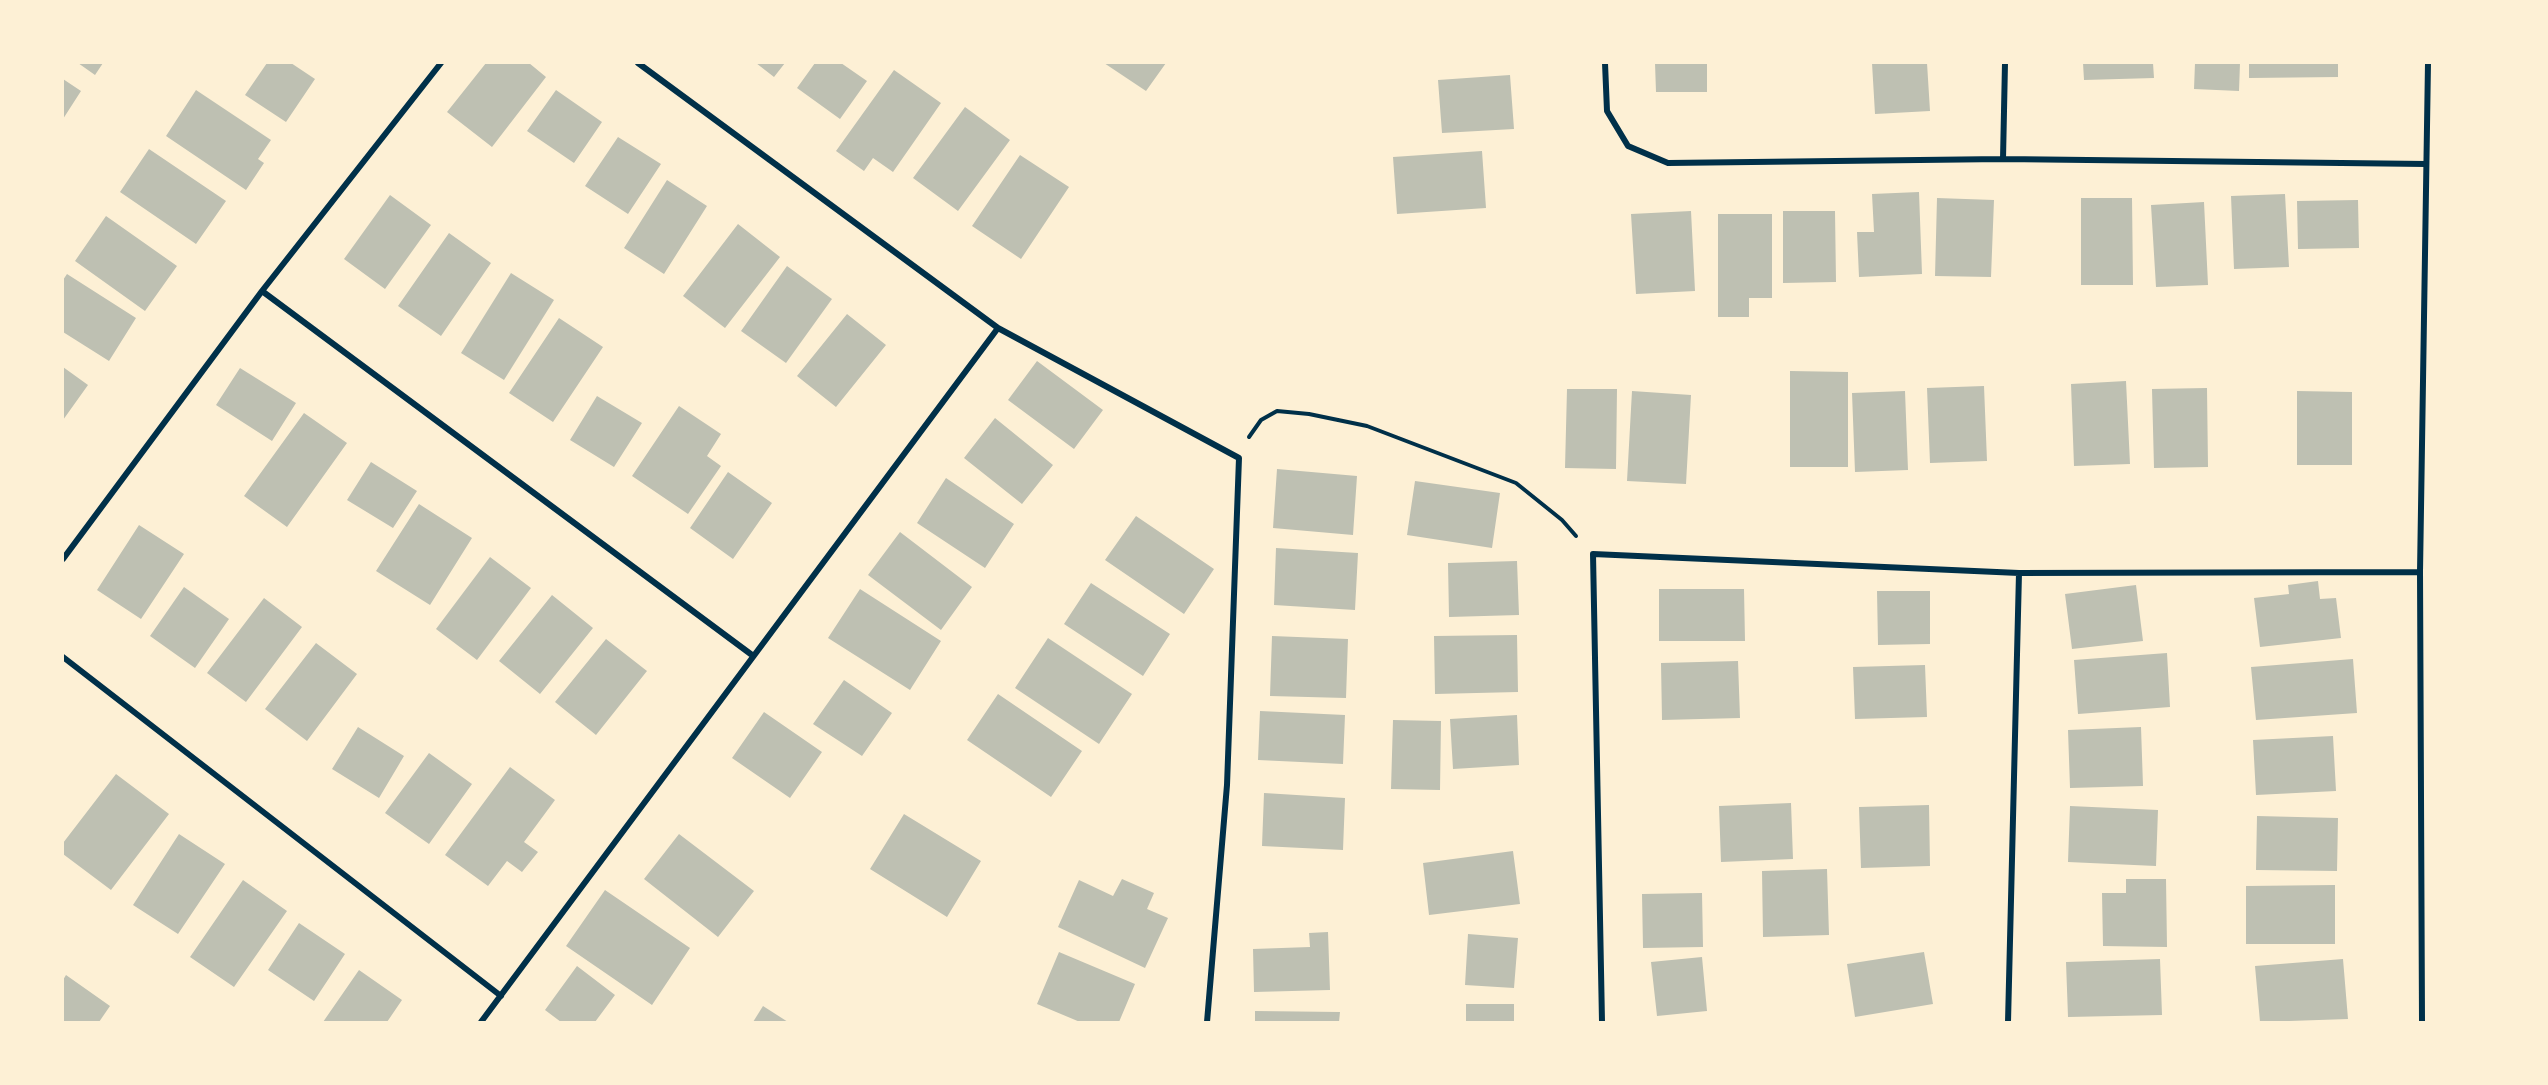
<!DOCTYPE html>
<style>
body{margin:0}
#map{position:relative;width:2548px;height:1085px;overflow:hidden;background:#fdf0d5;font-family:"Zilla Slab",serif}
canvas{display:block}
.frame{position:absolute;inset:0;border:64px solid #fdf0d5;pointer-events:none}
</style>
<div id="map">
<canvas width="2548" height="1085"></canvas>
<div class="frame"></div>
</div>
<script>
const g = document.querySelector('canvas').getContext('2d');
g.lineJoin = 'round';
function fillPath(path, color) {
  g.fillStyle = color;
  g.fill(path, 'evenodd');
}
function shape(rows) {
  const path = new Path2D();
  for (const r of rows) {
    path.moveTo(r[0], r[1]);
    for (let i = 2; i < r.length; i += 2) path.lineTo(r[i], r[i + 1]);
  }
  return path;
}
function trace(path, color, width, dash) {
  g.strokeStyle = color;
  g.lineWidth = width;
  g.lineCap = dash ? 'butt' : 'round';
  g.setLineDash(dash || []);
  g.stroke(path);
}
fillPath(shape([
 [78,63,103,63,95,75],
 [267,63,291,63,315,79,286,122,245,95],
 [486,63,529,63,546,77,492,147,447,112],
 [756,63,785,63,774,77],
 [815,63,841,63,867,81,840,119,797,88],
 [1104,63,1166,63,1146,91],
 [1655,63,1707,63,1707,92,1656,92],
 [1872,63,1927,63,1930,111,1875,114],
 [2083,63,2153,63,2154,78,2084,80],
 [2195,63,2240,63,2239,91,2194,89],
 [2249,63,2338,63,2338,77,2249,78],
 [894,70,941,103,893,172,873,158,864,171,836,151],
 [1510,75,1514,129,1442,133,1438,80],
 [63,79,81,91,63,119],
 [196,90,271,140,258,159,264,163,246,190,166,136],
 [556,90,602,122,574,163,527,131],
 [965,107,1010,140,958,211,913,178],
 [618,137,661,164,628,214,585,186],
 [149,149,226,201,196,244,120,192],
 [1482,151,1486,208,1397,214,1393,157],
 [1020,155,1069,187,1021,259,972,226],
 [667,180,707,206,664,274,624,248],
 [1919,192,1922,274,1859,277,1857,232,1874,232,1872,194],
 [2285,194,2289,267,2234,269,2231,196],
 [390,195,431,225,385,289,344,259],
 [1937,198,1994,200,1991,277,1935,276],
 [2081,198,2132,198,2133,285,2081,285],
 [2358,200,2359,248,2298,249,2297,201],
 [2204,202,2208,285,2156,287,2151,205],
 [1691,211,1695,291,1636,294,1631,214],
 [1783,211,1835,211,1836,282,1783,283],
 [1718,214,1772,214,1772,298,1749,298,1749,317,1718,317],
 [106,216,177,266,145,311,75,261],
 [738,224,780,257,725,328,683,296],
 [449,233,491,263,441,336,398,306],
 [787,266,832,299,786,363,741,331],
 [511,273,554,300,504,380,461,353],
 [67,274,136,318,109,361,63,332,63,280],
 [847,314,886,345,836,407,797,376],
 [559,318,603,347,553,422,509,393],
 [1037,361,1103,410,1074,449,1008,400],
 [63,367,88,385,63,420],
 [240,368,296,403,272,441,216,405],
 [1790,371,1848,372,1848,467,1790,467],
 [2126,381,2130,464,2074,466,2071,384],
 [1984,386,1987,461,1930,463,1927,388],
 [2207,388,2208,467,2154,468,2152,389],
 [1567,389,1617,389,1616,469,1565,468],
 [1632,391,1691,395,1686,484,1627,481],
 [1905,391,1908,470,1855,472,1852,393],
 [2297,391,2352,392,2352,465,2297,465],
 [597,396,642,423,614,467,570,440],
 [679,406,721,434,707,456,721,466,688,514,632,476],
 [304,413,347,443,287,527,244,496],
 [995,418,1053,465,1022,504,964,458],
 [371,462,417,491,393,528,347,500],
 [1277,469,1357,476,1353,535,1273,528],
 [728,472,772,503,733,559,690,528],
 [946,478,1014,524,985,568,917,523],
 [1415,481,1500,493,1492,548,1407,535],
 [419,504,472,538,430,605,376,571],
 [1136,516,1214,569,1184,614,1105,560],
 [139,525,184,554,141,619,97,590],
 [900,532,972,587,941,630,868,575],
 [1276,548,1358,553,1355,610,1274,605],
 [490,557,531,588,477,660,436,629],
 [1517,561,1519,615,1449,617,1448,563],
 [2318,581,2320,599,2336,598,2341,638,2260,647,2254,598,2289,594,2288,585],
 [1091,583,1170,634,1143,676,1064,624],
 [2136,585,2143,641,2072,649,2065,594],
 [184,587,229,619,195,668,150,636],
 [860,589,941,641,910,690,828,638],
 [1659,589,1744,589,1745,641,1659,641],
 [1877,591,1930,591,1930,644,1878,645],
 [552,595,593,628,540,694,499,661],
 [264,598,302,627,246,702,207,673],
 [1517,635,1518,692,1435,694,1434,636],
 [1272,636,1348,639,1346,698,1270,696],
 [1048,638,1132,694,1099,744,1015,688],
 [606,639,647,671,596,735,555,702],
 [316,643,357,674,307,741,265,709],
 [2167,653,2170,707,2078,714,2074,660],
 [2353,659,2357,713,2256,720,2251,667],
 [1738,661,1740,718,1662,720,1661,663],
 [1925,665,1927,717,1855,719,1853,667],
 [844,680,892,713,862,756,813,724],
 [998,694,1082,751,1051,797,967,740],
 [1260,711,1345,715,1343,764,1258,760],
 [764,712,822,752,790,798,732,758],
 [1517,715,1519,765,1453,769,1450,719],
 [1393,720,1441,721,1440,790,1391,789],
 [358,727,404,756,379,798,332,769],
 [2141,727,2143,786,2070,788,2068,730],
 [2333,736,2336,791,2256,795,2253,740],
 [429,753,472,784,429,844,385,813],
 [510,767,555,800,524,842,538,852,522,872,507,861,488,886,445,855],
 [116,774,169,814,111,890,63,854,63,843],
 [1264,793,1345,798,1343,850,1262,846],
 [1791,803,1793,859,1721,862,1719,806],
 [1929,805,1930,866,1861,868,1859,807],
 [2070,806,2158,810,2156,866,2068,862],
 [904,814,981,861,947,917,870,869],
 [2257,816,2338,818,2337,871,2256,870],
 [179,834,225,864,178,934,133,905],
 [679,834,754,891,718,937,644,879],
 [1513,851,1520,904,1429,915,1423,863],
 [1827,869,1829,935,1763,937,1762,871],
 [1122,879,1154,893,1147,909,1168,918,1145,968,1058,927,1079,880,1113,896],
 [2126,879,2166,879,2167,947,2103,946,2102,893,2126,893],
 [243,880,287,911,234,987,190,957],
 [2335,885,2335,944,2246,944,2246,886],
 [605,890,690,948,652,1005,566,946],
 [1702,893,1703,947,1643,948,1642,894],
 [299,923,345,954,314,1001,268,970],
 [1328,932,1330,990,1254,992,1253,949,1310,947,1309,933],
 [1468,934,1518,938,1514,988,1465,985],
 [1059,952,1135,984,1119,1022,1080,1022,1037,1004],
 [1924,952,1933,1004,1855,1017,1847,964],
 [1702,957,1707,1011,1657,1016,1651,962],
 [2160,959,2162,1015,2068,1017,2066,962],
 [2343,959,2348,1019,2260,1022,2255,966],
 [577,966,615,995,595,1022,561,1022,545,1010],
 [359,970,402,1000,387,1022,323,1022],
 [66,975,110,1006,99,1022,63,1022,63,980],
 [1466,1004,1514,1004,1514,1022,1466,1022],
 [763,1006,788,1022,753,1022],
 [1255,1011,1340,1012,1339,1022,1255,1022]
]), '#bec0b2');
trace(shape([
 [1249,437,1261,420,1277,411,1309,414,1367,426,1516,483,1562,520,1576,536]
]), '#003049', 4);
trace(shape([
 [1605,63,1607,111,1628,146,1668,163,2003,159,2426,164],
 [2003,159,2005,63],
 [262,291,752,655],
 [998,328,1239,458,1227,785,1207,1022],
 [63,559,262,291,441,63],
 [63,657,501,996],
 [481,1022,998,328,638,63],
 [1602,1022,1593,554,2019,573,2420,572],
 [2008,1022,2019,573],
 [2422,1022,2420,572,2428,63]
]), '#003049', 6);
</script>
